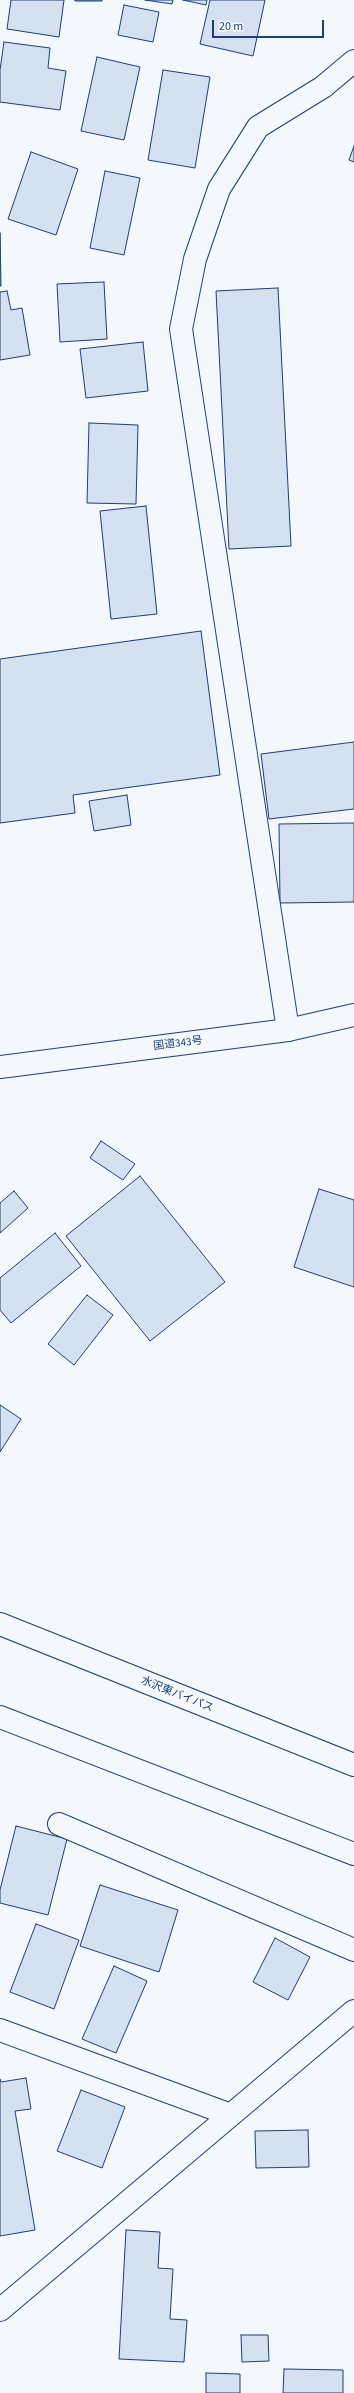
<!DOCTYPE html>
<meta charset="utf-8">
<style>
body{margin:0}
#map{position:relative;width:354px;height:2393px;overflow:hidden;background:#f4f7fb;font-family:"Source Sans 3",sans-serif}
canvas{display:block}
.scale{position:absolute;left:212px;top:20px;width:112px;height:18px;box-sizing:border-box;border:2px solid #1d3f73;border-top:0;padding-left:5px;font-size:12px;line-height:14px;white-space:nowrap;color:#1d3f73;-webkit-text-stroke:3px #f4f7fb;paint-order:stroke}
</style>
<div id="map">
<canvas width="354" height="2393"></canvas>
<div class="scale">20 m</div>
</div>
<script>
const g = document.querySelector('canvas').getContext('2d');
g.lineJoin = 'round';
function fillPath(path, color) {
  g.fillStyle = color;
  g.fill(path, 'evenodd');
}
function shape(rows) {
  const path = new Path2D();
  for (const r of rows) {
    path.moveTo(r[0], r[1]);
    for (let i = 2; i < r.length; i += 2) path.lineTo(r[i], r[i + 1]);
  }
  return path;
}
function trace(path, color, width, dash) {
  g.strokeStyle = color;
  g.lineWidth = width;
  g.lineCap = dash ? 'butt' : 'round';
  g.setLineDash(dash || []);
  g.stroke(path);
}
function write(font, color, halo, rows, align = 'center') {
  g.font = font + ' "Source Sans 3","Noto Sans JP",sans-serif';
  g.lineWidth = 3;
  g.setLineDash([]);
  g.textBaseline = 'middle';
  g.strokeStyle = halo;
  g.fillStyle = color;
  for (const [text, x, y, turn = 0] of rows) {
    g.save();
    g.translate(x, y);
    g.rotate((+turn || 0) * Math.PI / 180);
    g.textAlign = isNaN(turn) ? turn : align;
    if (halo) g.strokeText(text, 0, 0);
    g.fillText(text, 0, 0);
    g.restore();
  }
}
const building = shape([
 [11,0,64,0,59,37,7,29,11,0],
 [75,0,102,0,102,1,75,1,75,0],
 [145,0,173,0,172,4,145,0],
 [183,0,207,0,206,5,183,0],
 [210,0,265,0,253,56,200,44,210,0],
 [124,5,159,12,153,42,118,35,124,5],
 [4,42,50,48,48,68,66,71,60,110,0,102,0,70,4,42],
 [97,57,140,67,124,140,81,131,97,57],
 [163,70,210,77,195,168,148,160,163,70],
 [354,146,354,162,349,160,354,146],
 [31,152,78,169,56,235,8,219,31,152],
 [105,171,140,178,124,255,90,248,105,171],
 [0,233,1,286,0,286,0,233],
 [104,282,107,339,60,342,57,284,104,282],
 [278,288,291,546,229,549,216,291,278,288],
 [7,291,11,310,22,308,30,355,0,360,0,292,7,291],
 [143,342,148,391,86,398,80,349,143,342],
 [89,423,138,425,136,504,87,503,89,423],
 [146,506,157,614,111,619,100,511,146,506],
 [201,631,220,775,73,795,75,813,0,823,0,659,201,631],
 [354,742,354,809,269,819,261,754,354,742],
 [127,795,131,825,94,831,89,801,127,795],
 [354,823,354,902,280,903,279,824,354,823],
 [101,1141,135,1164,123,1180,90,1158,101,1141],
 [140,1176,225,1282,150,1341,66,1236,140,1176],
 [319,1189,354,1200,354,1287,294,1267,319,1189],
 [14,1191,28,1208,0,1233,0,1203,14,1191],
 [55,1233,81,1266,11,1323,0,1310,0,1278,55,1233],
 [87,1295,113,1315,74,1365,48,1344,87,1295],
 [0,1405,21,1419,0,1452,0,1405],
 [16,1826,67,1839,48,1915,0,1903,0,1890,16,1826],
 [100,1885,178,1910,159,1972,80,1946,100,1885],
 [36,1924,79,1940,54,2009,10,1992,36,1924],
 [275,1938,310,1957,288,2000,253,1982,275,1938],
 [114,1966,147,1981,116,2053,82,2039,114,1966],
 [26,2078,31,2109,15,2111,35,2230,0,2236,0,2079,1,2082,26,2078],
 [81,2090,125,2107,102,2168,57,2151,81,2090],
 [308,2130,309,2167,256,2168,255,2131,308,2130],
 [126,2230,160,2232,158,2268,173,2269,170,2319,187,2320,184,2362,119,2359,126,2230],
 [241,2335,268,2335,269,2361,242,2362,241,2335],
 [284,2369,343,2370,343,2393,283,2393,284,2369],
 [206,2373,240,2374,240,2393,206,2393,206,2373]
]);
fillPath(building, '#d5e0f0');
trace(building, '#1d3f73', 1);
const minor = shape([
 [288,1030,181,329,195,259,219,189,258,127,323,87,354,61],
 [0,1717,354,1854],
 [59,1824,354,1950],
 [0,2030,231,2115],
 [0,2310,354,2011]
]);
const highway = shape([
 [0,1067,288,1030,354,1015],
 [0,1624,354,1765]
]);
trace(minor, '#1d3f73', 24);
trace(highway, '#1d3f73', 24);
trace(minor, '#f4f7fb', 22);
trace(highway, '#f4f7fb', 22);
write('11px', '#1d3f73', '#f4f7fb', [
 ["国道343号",178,1044,-7],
 ["水沢東バイパス",177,1695,22]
]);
</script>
